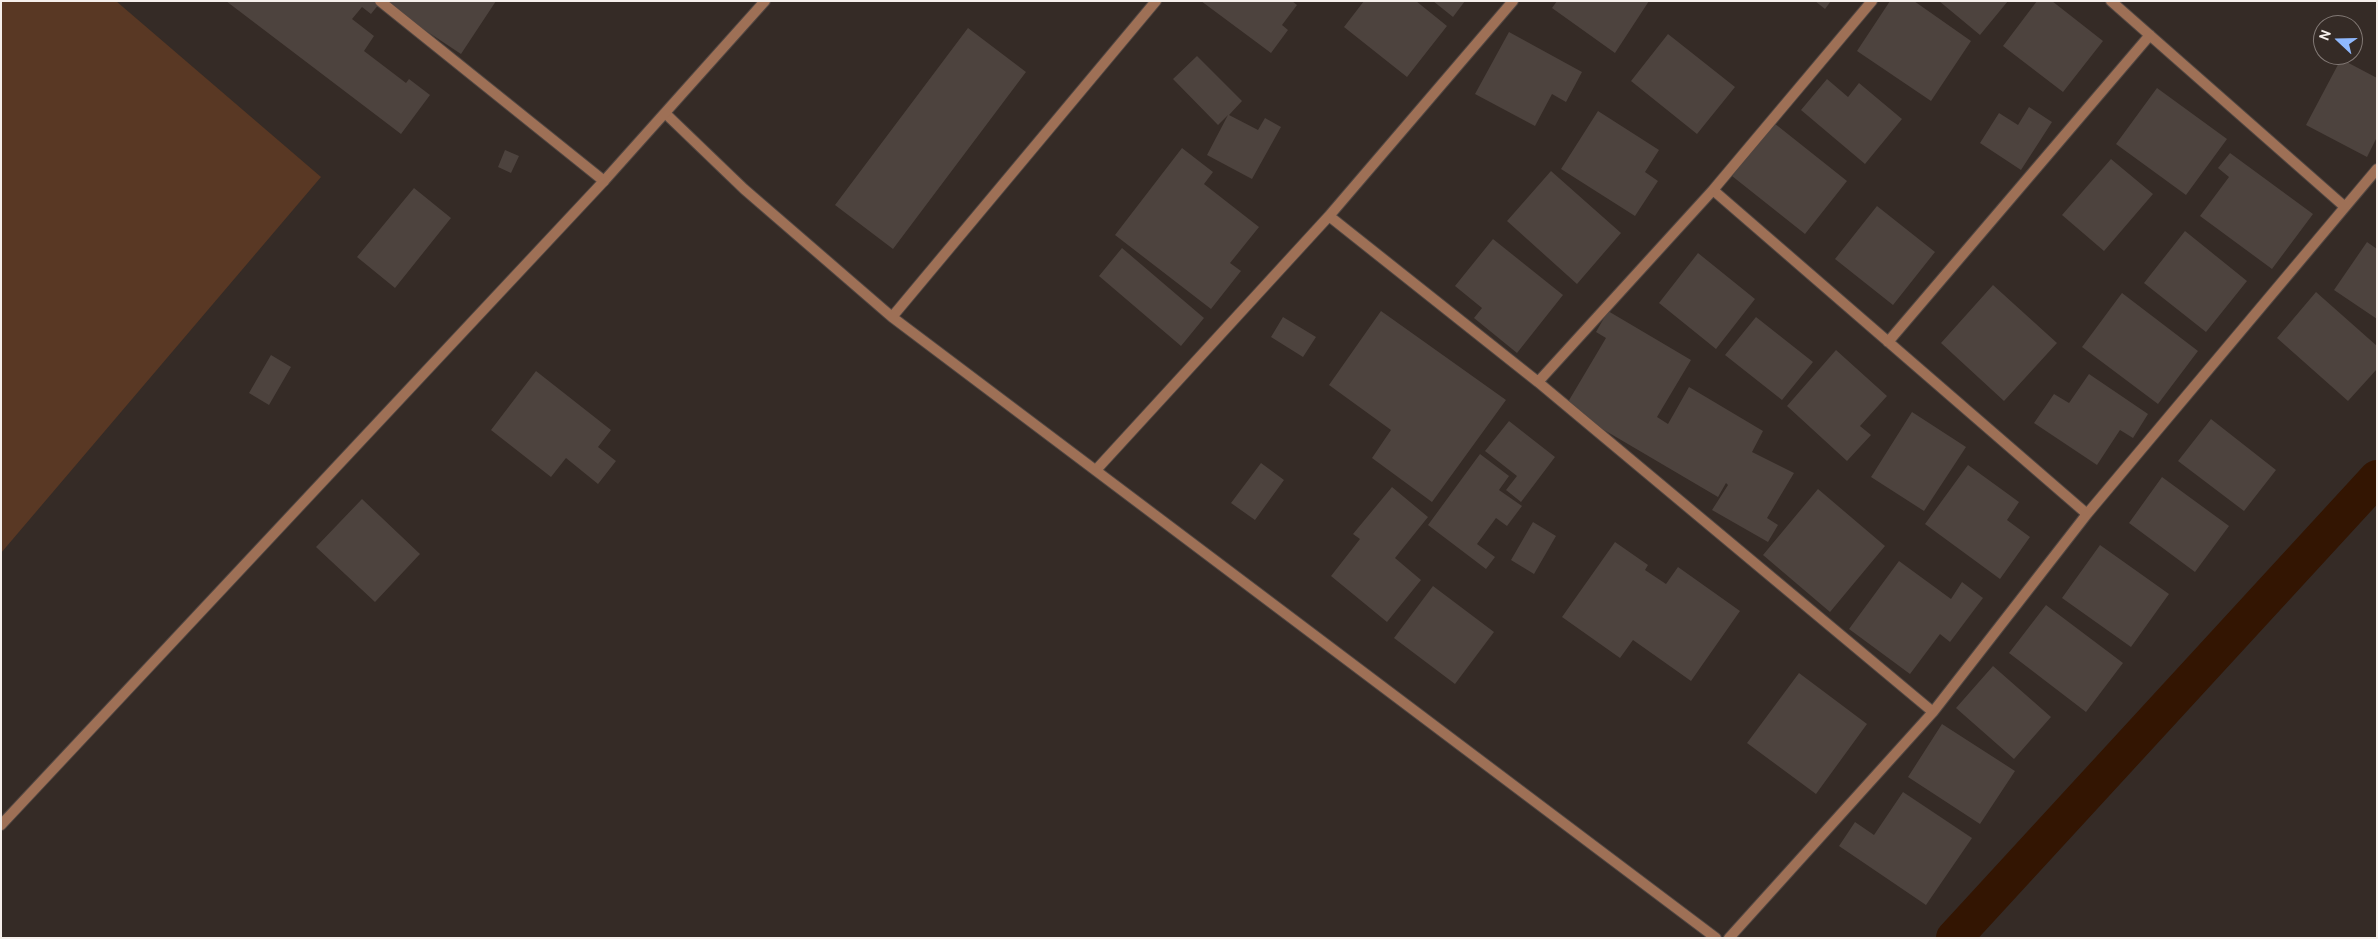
<!DOCTYPE html>
<style>
body{margin:0}
#map{position:relative;width:2378px;height:939px;overflow:hidden;background:#352b26;font-family:Cabin,sans-serif}
canvas{display:block}
.frame{position:absolute;inset:0;border:2px solid #f5efeb;pointer-events:none}
.north{position:absolute;left:2313px;top:15px;width:50px;height:50px;box-sizing:border-box;background:#352b26;border:1px solid #827975;border-radius:50%;rotate:291deg;font-size:14px;font-weight:700;line-height:20px;text-align:center;color:#f5efeb}
.north::after{content:'';display:block;margin:auto;width:18px;height:22px;background:#8fb8fd;clip-path:polygon(50% 0,100% 100%,50% 72%,0 100%)}
</style>
<div id="map">
<canvas width="2378" height="939"></canvas>
<div class="frame"></div>
<div class="north">N</div>
</div>
<script>
const g = document.querySelector('canvas').getContext('2d');
g.lineJoin = 'round';
function fillPath(path, color) {
  g.fillStyle = color;
  g.fill(path, 'evenodd');
}
function shape(rows) {
  const path = new Path2D();
  for (const r of rows) {
    path.moveTo(r[0], r[1]);
    for (let i = 2; i < r.length; i += 2) path.lineTo(r[i], r[i + 1]);
  }
  return path;
}
function trace(path, color, width, dash) {
  g.strokeStyle = color;
  g.lineWidth = width;
  g.lineCap = dash ? 'butt' : 'round';
  g.setLineDash(dash || []);
  g.stroke(path);
}
fillPath(shape([
 [1,1,116,1,321,177,1,553]
]), '#593824');
trace(shape([
 [1954,938,2377,478]
]), '#331502', 36);
fillPath(shape([
 [226,1,375,1,379,4,371,14,362,7,352,19,374,36,364,51,406,83,409,79,430,95,401,134],
 [381,1,496,1,461,54],
 [1201,1,1292,1,1297,5,1282,25,1288,30,1271,53],
 [1364,1,1416,1,1447,26,1407,77,1344,27],
 [1433,1,1465,1,1453,17],
 [1557,1,1649,1,1615,53,1552,8],
 [1815,1,1831,1,1825,9],
 [1890,1,1914,1,1971,41,1931,101,1857,51],
 [1939,1,2008,1,1980,35],
 [2037,1,2052,1,2103,41,2063,92,2003,46],
 [968,28,1026,72,893,249,835,205],
 [1509,32,1582,72,1566,102,1552,94,1535,126,1475,94],
 [1668,34,1735,87,1697,134,1631,81],
 [1197,56,1242,101,1229,115,1258,130,1265,118,1281,127,1252,179,1207,155,1228,115,1218,125,1173,79],
 [2341,59,2377,78,2377,137,2367,157,2306,125],
 [1827,79,1848,97,1859,83,1902,119,1865,164,1801,110],
 [2157,88,2227,139,2186,195,2116,144],
 [2029,107,2052,122,2021,170,1980,143,1999,113,2018,125],
 [1598,111,1659,150,1645,172,1658,181,1635,216,1561,169],
 [1774,123,1847,181,1805,234,1732,176],
 [1182,148,1213,172,1204,184,1259,227,1230,263,1241,271,1211,309,1115,235],
 [505,150,519,156,511,173,498,167],
 [2230,153,2313,214,2272,269,2200,216,2229,177,2218,168],
 [2111,159,2153,194,2104,251,2062,215],
 [1551,171,1621,233,1577,284,1507,221],
 [414,188,451,218,395,288,357,257],
 [1877,206,1935,252,1893,305,1835,259],
 [2185,231,2247,281,2206,332,2144,283],
 [1493,239,1563,295,1517,353,1474,318,1482,308,1455,286],
 [2367,242,2377,249,2377,319,2334,290],
 [1122,248,1204,318,1181,346,1099,276],
 [1698,253,1755,299,1716,349,1659,303],
 [1993,285,2057,343,2004,401,1941,343],
 [2316,292,2377,346,2377,369,2348,401,2277,338],
 [2122,293,2198,351,2158,404,2082,347],
 [1381,311,1506,400,1432,502,1372,458,1391,430,1329,385],
 [1608,311,1691,360,1657,417,1668,424,1689,387,1763,431,1752,452,1794,473,1767,518,1778,525,1768,542,1712,510,1728,485,1726,483,1718,497,1565,407,1606,338,1596,332],
 [1283,317,1316,337,1303,357,1271,337],
 [1756,317,1813,362,1782,400,1725,355],
 [1836,350,1887,396,1860,426,1871,435,1847,461,1787,406],
 [271,355,291,367,269,405,249,393],
 [536,371,611,430,598,447,616,461,598,484,566,458,551,477,491,430],
 [2089,374,2148,414,2133,438,2120,430,2097,465,2034,423,2054,394,2069,403],
 [1912,412,1966,447,1924,511,1871,477],
 [2211,419,2276,470,2244,511,2178,461],
 [1509,421,1555,457,1521,502,1506,490,1517,476,1485,451],
 [1480,454,1509,476,1499,490,1522,506,1507,526,1496,518,1477,544,1495,557,1486,569,1428,525],
 [1261,463,1284,480,1255,520,1231,503],
 [1968,465,2019,502,2007,520,2030,537,2000,579,1925,524],
 [2162,477,2229,526,2195,572,2129,523],
 [1392,487,1428,517,1395,558,1421,580,1387,622,1331,576,1360,539,1353,534],
 [1818,489,1885,546,1830,612,1763,555],
 [362,499,420,554,375,602,316,547],
 [1533,522,1556,536,1534,574,1511,560],
 [1615,542,1648,565,1645,570,1666,584,1678,567,1740,611,1691,681,1633,640,1620,658,1562,617],
 [2100,545,2169,594,2131,647,2062,598],
 [1899,561,1951,599,1962,582,1983,598,1950,642,1940,634,1910,674,1849,629],
 [1433,586,1494,632,1455,684,1394,638],
 [2046,605,2123,663,2086,712,2009,653],
 [1993,666,2051,717,2014,759,1956,708],
 [1799,673,1867,724,1816,794,1747,743],
 [1942,724,2015,771,1980,824,1908,777],
 [1903,792,1972,838,1926,905,1839,846,1855,822,1874,835]
]), '#4d433e');
const minor = shape([
 [380,1,604,181],
 [2111,1,2345,207],
 [666,114,744,189,892,317,1716,938],
 [1713,190,2087,514],
 [1329,216,1538,382,1933,712],
 [892,317,1156,1],
 [1888,342,2150,35],
 [1538,382,1713,190,1872,1],
 [1096,470,1329,216,1513,1],
 [1729,938,1933,712,2087,514,2377,169]
]);
const tertiary = shape([
 [1,825,604,181,765,1]
]);
trace(minor, '#504642', 12);
trace(tertiary, '#504642', 12);
trace(minor, '#9e7056', 10);
trace(tertiary, '#9e7056', 10);
</script>
